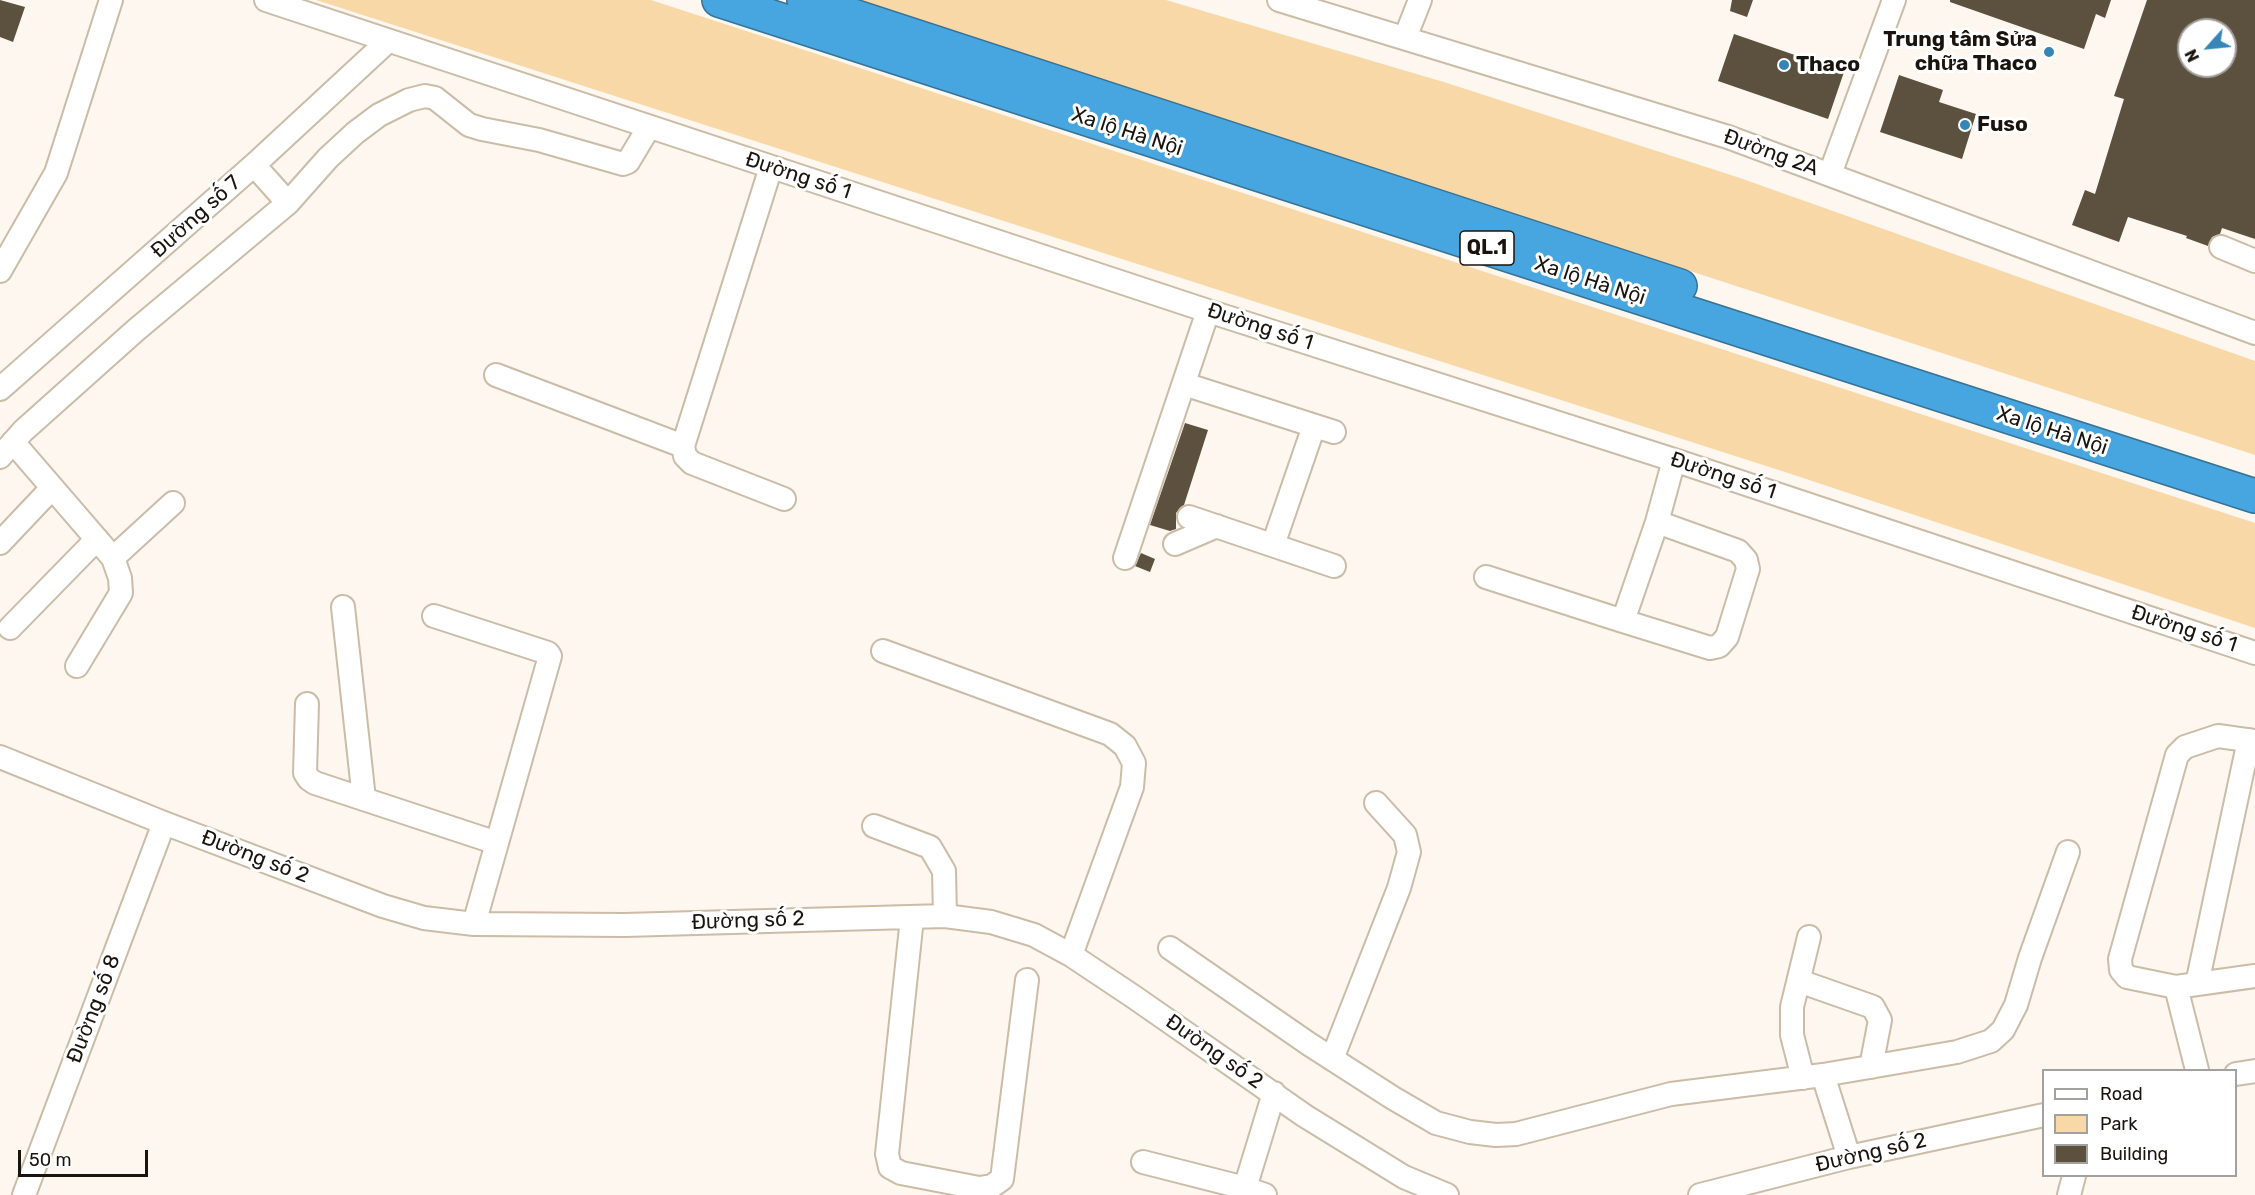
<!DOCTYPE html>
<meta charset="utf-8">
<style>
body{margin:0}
#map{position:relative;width:2255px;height:1195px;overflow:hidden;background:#fdf7ef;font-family:Rubik,sans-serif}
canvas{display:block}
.legend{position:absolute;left:2042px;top:1069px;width:195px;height:108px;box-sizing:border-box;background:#fff;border:2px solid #a3a19e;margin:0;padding:8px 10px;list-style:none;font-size:18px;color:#19140d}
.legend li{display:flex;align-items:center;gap:12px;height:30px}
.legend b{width:30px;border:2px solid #a3a19e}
.north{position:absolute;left:2177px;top:18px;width:60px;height:60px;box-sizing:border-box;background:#fff;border:2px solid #a3a19e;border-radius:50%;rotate:243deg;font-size:16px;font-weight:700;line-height:24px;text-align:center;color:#19140d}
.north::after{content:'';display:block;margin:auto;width:21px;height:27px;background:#3586b7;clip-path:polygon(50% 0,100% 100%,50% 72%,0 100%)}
.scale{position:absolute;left:18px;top:1150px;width:130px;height:27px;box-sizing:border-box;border:3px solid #19140d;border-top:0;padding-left:8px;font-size:18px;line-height:21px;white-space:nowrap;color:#19140d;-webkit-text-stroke:4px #fff;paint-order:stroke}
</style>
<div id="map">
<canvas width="2255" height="1195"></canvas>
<ul class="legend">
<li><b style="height:8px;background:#fff"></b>Road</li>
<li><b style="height:16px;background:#f8d8a7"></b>Park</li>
<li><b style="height:16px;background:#5c503e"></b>Building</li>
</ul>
<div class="north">N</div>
<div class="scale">50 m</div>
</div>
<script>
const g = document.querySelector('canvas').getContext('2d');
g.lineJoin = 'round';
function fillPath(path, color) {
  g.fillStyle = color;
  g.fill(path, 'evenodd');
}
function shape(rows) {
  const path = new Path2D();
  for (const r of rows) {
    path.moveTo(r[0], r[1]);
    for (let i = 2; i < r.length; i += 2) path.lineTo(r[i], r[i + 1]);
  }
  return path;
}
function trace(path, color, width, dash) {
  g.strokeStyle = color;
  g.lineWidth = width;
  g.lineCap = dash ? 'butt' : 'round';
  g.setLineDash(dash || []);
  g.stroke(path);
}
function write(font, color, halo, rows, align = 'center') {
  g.font = font + ' Rubik,sans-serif';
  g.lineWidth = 6;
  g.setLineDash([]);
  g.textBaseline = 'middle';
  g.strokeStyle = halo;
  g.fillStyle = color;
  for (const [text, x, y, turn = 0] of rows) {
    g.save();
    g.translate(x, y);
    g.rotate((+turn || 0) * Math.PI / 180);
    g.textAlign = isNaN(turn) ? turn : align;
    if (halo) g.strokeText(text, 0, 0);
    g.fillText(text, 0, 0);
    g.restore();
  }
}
fillPath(shape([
 [316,0,651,0,2255,523,2255,628,1788,473],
 [858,0,1166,0,1447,83,1740,178,2255,361,2255,455]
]), '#f8d8a7');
fillPath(shape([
 [0,0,25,7,13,42,0,37],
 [1732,0,1753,0,1747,17,1730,11],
 [1950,0,2111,0,2105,18,2096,14,2084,49,1950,2],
 [2147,0,2255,0,2255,239,2222,228,2220,234,2212,237,2208,246,2186,238,2187,236,2128,217,2119,242,2072,225,2085,190,2095,194,2124,99,2114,96],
 [2189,30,2225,30,2225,66,2189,66],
 [1734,34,1844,72,1828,119,1718,81],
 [1899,75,1943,90,1939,102,1976,114,1962,159,1880,132],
 [1185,423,1208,430,1184,505,1176,513,1176,529,1170,531,1150,525],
 [1141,553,1155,559,1150,572,1135,566]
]), '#5c503e');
const minor = shape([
 [266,0,1208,311,1674,460,2255,653],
 [1279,0,1728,137,2255,333],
 [1405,38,1420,0],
 [254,165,288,203,328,158,355,133,379,115,409,100,425,96,435,98,469,125,482,129,539,140,623,164,628,162,649,127],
 [771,167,683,446,685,456,692,463,784,499],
 [1830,174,1894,0],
 [2221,247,2255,261],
 [0,271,56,173,111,0],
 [496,375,683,446],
 [1184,384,1334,432],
 [0,389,254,165,388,41],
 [13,442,113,558,173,503],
 [0,457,23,431,136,330,288,203],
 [1189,517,1334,566],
 [0,543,52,488],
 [1175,544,1217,526],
 [1273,545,1314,426],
 [1125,558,1208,311],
 [1486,577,1623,621,1657,522],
 [343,607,364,799],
 [434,616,548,653,550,656,474,924],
 [1623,621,1710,648,1719,646,1727,637,1748,569,1746,560,1738,551,1657,522,1674,460],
 [10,628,97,539],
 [883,651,1110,734,1125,746,1134,763,1132,787,1071,955],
 [77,666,121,593,120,578,113,558],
 [307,704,305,773,309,779,315,783,497,843],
 [2255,741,2218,736,2185,747,2177,755,2120,959,2121,970,2127,977,2176,987,2255,976],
 [0,757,164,823,383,906,424,918,474,924,625,925,945,916,991,922,1034,935,1071,955,1134,997,1305,1116,1404,1177,1447,1195],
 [874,826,930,847,944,871,945,916],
 [912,918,887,1154,890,1167,901,1173,979,1188,992,1186,1002,1179,1027,980],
 [1170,948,1309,1044,1393,1098,1436,1123,1470,1132,1496,1135,1516,1134,1671,1094,1823,1075],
 [1799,981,1873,1007,1880,1020,1871,1067],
 [2197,984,2249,740],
 [2176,987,2197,1070],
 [1332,1059,1399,888,1409,852,1405,835,1376,803],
 [2236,1074,2255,1071],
 [1803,1078,1792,1035,1792,1007,1809,937],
 [1849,1157,1823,1075,1957,1052,1991,1041,2003,1030,2016,1005,2030,958,2068,852],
 [1143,1162,1245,1188,1274,1093],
 [1245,1188,1265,1195],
 [24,1195,164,823],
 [1700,1195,1849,1157,2044,1115],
 [2069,1195,2074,1176]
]);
const highway = shape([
 [719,0,2255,496],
 [804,0,1680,286]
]);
trace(minor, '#cabca7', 26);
trace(highway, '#377396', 36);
trace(minor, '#fff', 22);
trace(highway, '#47a6e0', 33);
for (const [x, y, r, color] of [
 [2049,52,6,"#3586b7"],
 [1784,65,6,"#3586b7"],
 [1965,125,6,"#3586b7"]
]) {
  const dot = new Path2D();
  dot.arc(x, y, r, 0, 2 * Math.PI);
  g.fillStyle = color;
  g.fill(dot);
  trace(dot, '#fff', 2);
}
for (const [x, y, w] of [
 [1487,248,54]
]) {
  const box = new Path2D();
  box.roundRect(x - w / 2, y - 17, w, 34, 4.5);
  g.fillStyle = '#fff';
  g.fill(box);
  trace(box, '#19140d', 1.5);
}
write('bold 20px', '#19140d', null, [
 ["QL.1",1487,248]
]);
write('bold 21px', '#19140d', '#fff', [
 ["Trung tâm Sửa",2037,40,"right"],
 ["chữa Thaco",2037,64,"right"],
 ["Thaco",1796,65],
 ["Fuso",1977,125]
], 'left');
write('21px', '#19140d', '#fff', [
 ["Xa lộ Hà Nội",1127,132,18],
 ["Đường 2A",1771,153,20],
 ["Đường số 1",798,176,18],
 ["Đường số 7",196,217,-42],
 ["Xa lộ Hà Nội",1590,281,18],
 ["Đường số 1",1260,327,18],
 ["Xa lộ Hà Nội",2052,431,18],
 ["Đường số 1",1723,476,18],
 ["Đường số 1",2184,629,18],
 ["Đường số 2",255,857,21],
 ["Đường số 2",748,921,-2],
 ["Đường số 8",94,1009,-69],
 ["Đường số 2",1214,1052,35],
 ["Đường số 2",1871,1153,-13]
]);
</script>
